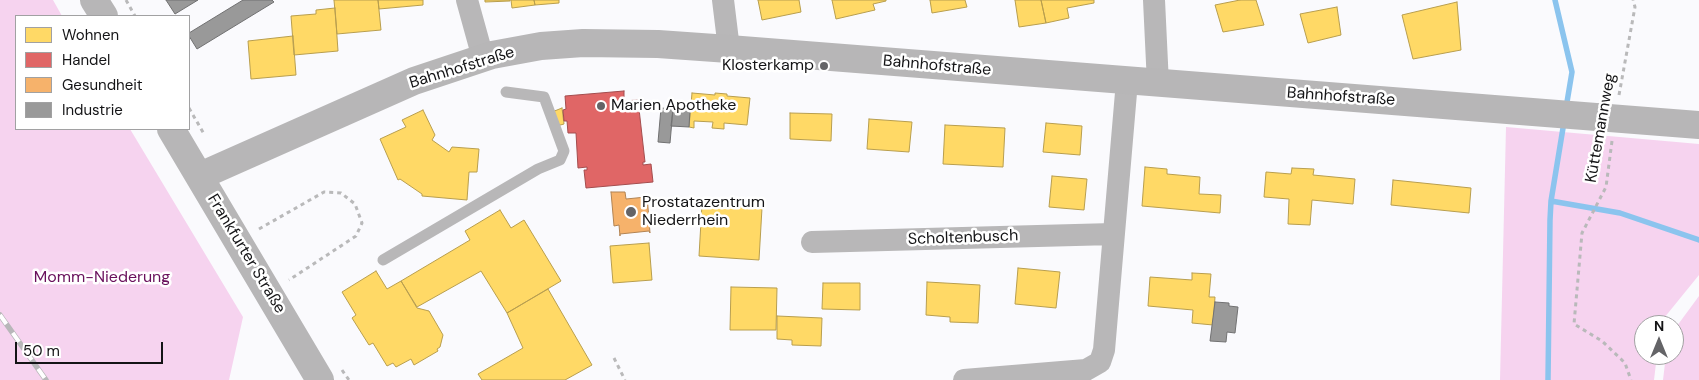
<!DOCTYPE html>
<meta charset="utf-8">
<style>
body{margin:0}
#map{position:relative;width:1699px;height:380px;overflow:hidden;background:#fafafd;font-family:"DM Sans",sans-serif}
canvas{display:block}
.legend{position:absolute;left:15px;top:15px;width:175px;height:115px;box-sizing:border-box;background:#fff;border:1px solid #a1a1a2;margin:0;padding:6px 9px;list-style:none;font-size:15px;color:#141416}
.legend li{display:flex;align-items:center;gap:10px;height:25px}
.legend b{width:25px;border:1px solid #a1a1a2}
.north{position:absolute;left:1634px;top:315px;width:50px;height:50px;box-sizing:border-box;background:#fff;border:1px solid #a1a1a2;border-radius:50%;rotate:0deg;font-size:14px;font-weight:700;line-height:20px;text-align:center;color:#141416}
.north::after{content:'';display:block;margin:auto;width:18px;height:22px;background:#646467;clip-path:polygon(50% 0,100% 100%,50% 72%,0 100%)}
.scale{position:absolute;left:15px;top:342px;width:148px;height:22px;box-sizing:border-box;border:2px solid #141416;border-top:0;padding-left:6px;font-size:15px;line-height:18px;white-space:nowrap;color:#141416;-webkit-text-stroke:4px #fff;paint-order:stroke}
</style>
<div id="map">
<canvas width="1699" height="380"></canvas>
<ul class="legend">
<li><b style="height:14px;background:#ffd966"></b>Wohnen</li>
<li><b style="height:14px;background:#e06666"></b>Handel</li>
<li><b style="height:14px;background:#f6b26b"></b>Gesundheit</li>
<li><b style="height:14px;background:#999"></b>Industrie</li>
</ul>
<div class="north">N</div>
<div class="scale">50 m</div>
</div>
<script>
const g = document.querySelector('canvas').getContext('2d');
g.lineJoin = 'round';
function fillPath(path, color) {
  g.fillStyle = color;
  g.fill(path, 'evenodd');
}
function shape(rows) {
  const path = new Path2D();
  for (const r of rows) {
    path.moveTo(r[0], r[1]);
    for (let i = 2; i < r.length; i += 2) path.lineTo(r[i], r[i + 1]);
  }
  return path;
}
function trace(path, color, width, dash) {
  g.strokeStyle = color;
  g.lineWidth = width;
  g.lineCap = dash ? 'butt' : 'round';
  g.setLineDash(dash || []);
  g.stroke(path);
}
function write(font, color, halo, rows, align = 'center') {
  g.font = font + ' "DM Sans",sans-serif';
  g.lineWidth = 5;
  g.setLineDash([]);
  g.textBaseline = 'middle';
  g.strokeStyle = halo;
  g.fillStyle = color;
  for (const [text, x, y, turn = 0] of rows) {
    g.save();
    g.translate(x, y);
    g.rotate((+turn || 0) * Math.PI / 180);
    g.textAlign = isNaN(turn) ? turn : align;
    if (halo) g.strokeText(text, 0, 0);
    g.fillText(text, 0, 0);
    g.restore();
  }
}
fillPath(shape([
 [0,0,53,0,62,16,16,16,16,129,130,129,243,317,229,380,0,380],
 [1506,127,1699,144,1699,275,1660,323,1660,325,1644,325,1644,355,1657,355,1654,380,1500,380],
 [1699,296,1699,380,1663,380,1666,355,1674,355,1674,330]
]), '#f6d3ef');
const homes = shape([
 [334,0,378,0,381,30,337,34,334,0],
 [378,0,423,0,423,5,379,9,378,0],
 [485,0,510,0,510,1,485,2,485,0],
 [511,0,534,0,535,5,512,8,511,0],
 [534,0,559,0,559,3,535,5,534,0],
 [758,0,799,0,801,12,762,20,758,0],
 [832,0,886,0,886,1,873,4,875,10,836,19,832,0],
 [930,0,965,0,967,7,932,13,930,0],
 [1015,0,1041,0,1046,23,1019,27,1015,0],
 [1041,0,1094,0,1094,3,1067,8,1069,18,1046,23,1041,0],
 [1240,0,1256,0,1264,25,1223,32,1215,5,1240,0],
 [1457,2,1461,50,1413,59,1402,15,1457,2],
 [1337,7,1341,35,1308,43,1300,14,1337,7],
 [335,8,338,51,294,55,291,16,316,14,316,10,335,8],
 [293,36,296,75,251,79,248,41,293,36],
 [692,93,715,95,715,93,727,94,727,96,750,98,747,125,724,123,724,129,712,128,713,122,694,121,694,128,689,127,692,93],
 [562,108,564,124,553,127,547,114,562,108],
 [423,110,435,135,432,140,449,152,452,147,479,149,477,172,469,172,467,200,422,196,422,194,400,179,398,180,380,139,406,127,402,120,423,110],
 [790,113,832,114,831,141,790,139,790,113],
 [869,119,912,122,909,152,867,149,869,119],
 [1046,123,1082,126,1080,155,1043,152,1046,123],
 [945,125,1005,128,1003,167,943,164,945,125],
 [1145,167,1167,169,1167,174,1200,177,1199,194,1221,195,1220,213,1142,206,1145,167],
 [1292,168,1314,169,1313,175,1355,179,1353,204,1312,200,1310,225,1288,224,1289,199,1264,197,1266,172,1291,174,1292,168],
 [1052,176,1087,179,1084,210,1049,207,1052,176],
 [1393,180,1471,188,1469,213,1391,205,1393,180],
 [702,204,762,208,759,260,699,256,702,204],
 [500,210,511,228,524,220,561,281,507,313,481,271,417,307,401,281,470,240,465,231,500,210],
 [649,243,652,280,613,283,610,246,649,243],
 [1018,268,1060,272,1056,308,1015,304,1018,268],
 [376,271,387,289,401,281,417,308,429,311,443,335,440,347,437,349,438,351,414,365,411,359,396,367,393,363,387,366,373,343,369,345,352,318,356,315,342,292,376,271],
 [1192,273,1211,274,1209,297,1215,297,1213,325,1192,323,1193,310,1148,306,1150,277,1192,280,1192,273],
 [927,282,980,285,978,323,950,322,950,317,926,315,927,282],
 [823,283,860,283,860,310,822,309,823,283],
 [731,287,777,288,776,330,730,330,731,287],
 [548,289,592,365,565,380,482,380,478,374,523,348,507,313,548,289],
 [777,316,822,318,821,346,792,345,792,340,777,339,777,316]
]);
fillPath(homes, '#ffd966');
trace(homes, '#b89e4e', 1);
const shops = shape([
 [624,91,624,101,638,100,645,162,643,162,643,165,651,164,653,182,586,188,584,170,587,170,587,167,578,168,576,133,568,133,567,121,564,121,563,110,566,109,565,96,624,91]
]);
fillPath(shops, '#e06666');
trace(shops, '#a34d4e', 1);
const health = shape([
 [611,192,625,192,626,199,646,197,645,195,647,195,650,233,649,231,620,234,620,236,619,225,614,226,611,192]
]);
fillPath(health, '#f6b26b');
trace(health, '#b28352', 1);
const industry = shape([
 [166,0,198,0,175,14,166,0],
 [243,0,272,0,274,2,197,49,189,36,189,33,243,0],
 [661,108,673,109,670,143,658,142,661,108],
 [673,109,690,110,689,127,671,126,673,109],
 [1215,302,1229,303,1229,306,1238,307,1235,333,1227,332,1226,342,1210,341,1215,302]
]);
fillPath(industry, '#999');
trace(industry, '#717172', 1);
trace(shape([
 [1555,0,1572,72,1566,108],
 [1551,201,1620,213,1699,240],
 [1548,380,1550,220,1551,201,1564,122]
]), '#8bc4ee', 5.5);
trace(shape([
 [126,0,135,16],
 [1619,95,1635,7,1633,0],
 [189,108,204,134],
 [1612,141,1606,187,1582,233,1574,324,1602,341,1625,363,1631,380],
 [259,229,324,192,341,193,355,204,362,223,356,236,289,280],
 [614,358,625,380],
 [342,370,349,380]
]), '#b9b9ba', 3, [4, 4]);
trace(shape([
 [383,260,538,169,560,160,564,151,544,97,506,92]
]), '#b8b7b8', 11);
trace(shape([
 [467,0,483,58],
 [723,0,729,49],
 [1154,0,1158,84],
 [812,242,1113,234],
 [964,380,1086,370,1100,362,1104,350,1127,81]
]), '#b8b7b8', 22);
trace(shape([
 [94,0,104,16],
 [171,129,320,380],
 [200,176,414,81,492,55,541,46,583,43,658,44,729,49,1699,125]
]), '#b7b6b7', 28);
const rail = shape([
 [0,315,46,380]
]);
trace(rail, '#b8b7b9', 5.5);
trace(rail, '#fff', 4, [11]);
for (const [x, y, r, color] of [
 [824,66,5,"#646467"],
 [601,106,5,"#646467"],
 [631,212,6,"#646467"]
]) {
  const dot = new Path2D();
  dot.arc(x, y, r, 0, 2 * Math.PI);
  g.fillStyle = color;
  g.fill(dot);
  trace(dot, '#fff', 2);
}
write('16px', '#141416', '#fff', [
 ["Klosterkamp",814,66,"right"],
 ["Marien Apotheke",611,106],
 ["Prostatazentrum",642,203],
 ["Niederrhein",642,221]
], 'left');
write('16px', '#141416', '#fff', [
 ["Bahnhofstraße",937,66,5],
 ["Bahnhofstraße",462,68,-17],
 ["Bahnhofstraße",1341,97,4],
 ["Küttemannweg",1601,128,-80],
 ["Scholtenbusch",963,238,-2],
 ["Frankfurter Straße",246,254,59]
]);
write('16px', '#69105c', '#fff', [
 ["Momm-Niederung",102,278]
]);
</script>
